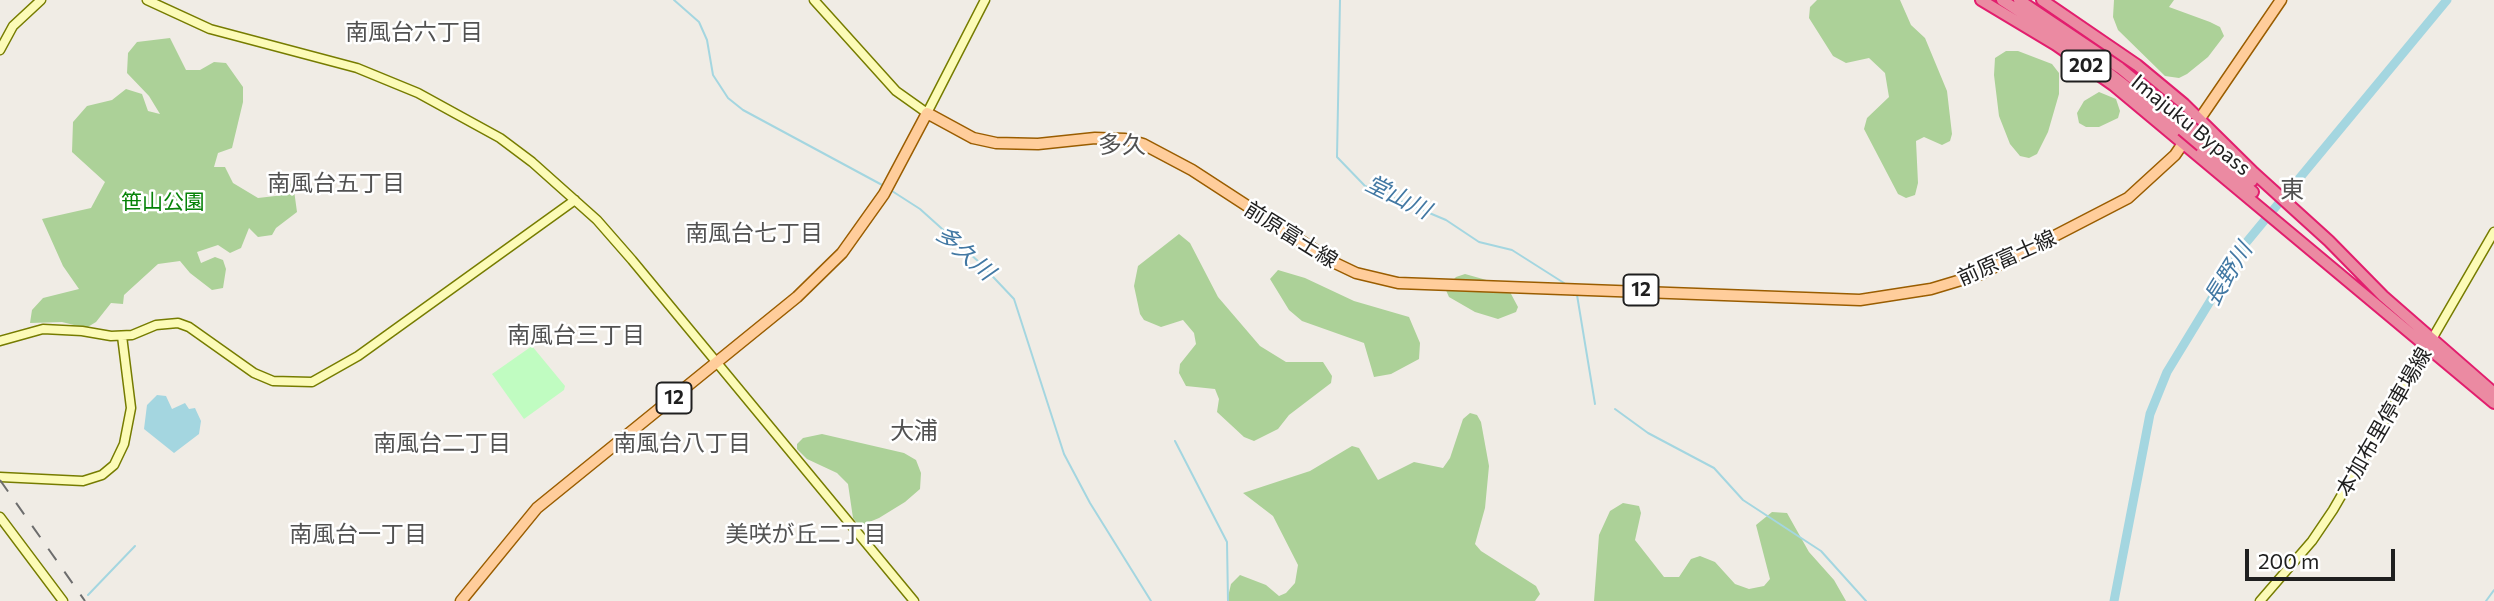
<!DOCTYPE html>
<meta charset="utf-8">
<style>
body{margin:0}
#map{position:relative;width:2494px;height:601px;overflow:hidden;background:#f0ece5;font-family:Commissioner,sans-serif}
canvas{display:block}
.scale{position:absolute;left:2245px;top:549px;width:150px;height:32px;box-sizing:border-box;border:4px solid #1f1f1f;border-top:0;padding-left:9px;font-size:21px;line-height:24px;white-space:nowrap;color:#1f1f1f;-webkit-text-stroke:5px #fff;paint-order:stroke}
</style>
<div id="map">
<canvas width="2494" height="601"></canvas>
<div class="scale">200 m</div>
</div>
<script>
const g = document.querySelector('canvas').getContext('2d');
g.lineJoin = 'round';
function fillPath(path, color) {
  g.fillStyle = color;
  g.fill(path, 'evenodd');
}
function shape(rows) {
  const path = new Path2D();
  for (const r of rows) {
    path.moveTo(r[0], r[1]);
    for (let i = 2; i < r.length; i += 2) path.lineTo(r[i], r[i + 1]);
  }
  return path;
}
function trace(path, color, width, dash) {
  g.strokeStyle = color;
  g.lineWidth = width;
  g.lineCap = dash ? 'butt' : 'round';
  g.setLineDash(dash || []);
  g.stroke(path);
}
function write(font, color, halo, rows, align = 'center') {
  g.font = font + ' Commissioner,"Noto Sans JP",sans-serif';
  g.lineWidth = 5;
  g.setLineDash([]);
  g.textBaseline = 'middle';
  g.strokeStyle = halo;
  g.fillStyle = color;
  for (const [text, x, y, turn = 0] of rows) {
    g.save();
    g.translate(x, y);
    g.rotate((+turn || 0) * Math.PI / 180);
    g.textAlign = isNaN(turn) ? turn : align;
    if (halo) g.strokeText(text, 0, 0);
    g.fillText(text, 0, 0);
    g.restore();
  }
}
fillPath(shape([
 [1817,0,1900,0,1911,25,1925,38,1947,91,1952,134,1950,141,1942,145,1924,137,1916,141,1918,183,1915,195,1906,198,1898,194,1864,129,1867,118,1889,97,1885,73,1869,58,1846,63,1833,56,1809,18,1810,7],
 [2114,0,2174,0,2169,7,2210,22,2220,27,2224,36,2208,57,2187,74,2179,78,2165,76,2118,30,2113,17],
 [170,38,186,70,200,70,214,62,226,63,243,87,243,102,232,148,218,153,214,167,225,167,233,183,258,198,284,195,283,186,293,183,297,212,276,228,272,235,258,237,249,228,241,248,230,253,218,245,197,252,201,263,215,257,223,260,226,269,223,288,212,290,190,273,180,261,158,264,124,295,123,304,111,303,96,322,86,328,62,322,30,323,32,310,43,298,79,289,63,266,42,219,91,208,105,182,72,152,73,122,87,106,112,100,126,89,142,94,148,111,160,114,149,96,127,73,128,53,137,42],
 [2006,51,2018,51,2052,64,2059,73,2059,94,2048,132,2037,154,2029,158,2020,156,2010,144,1999,116,1994,75,1995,58],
 [2099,92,2116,99,2120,111,2118,118,2099,127,2086,127,2079,123,2077,113,2084,101],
 [1179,234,1190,243,1218,297,1260,346,1286,362,1323,362,1332,376,1331,383,1289,415,1278,429,1254,441,1244,437,1217,412,1219,399,1215,389,1186,386,1179,373,1180,364,1196,344,1194,333,1183,320,1161,327,1144,320,1140,314,1134,286,1138,266],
 [1278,270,1305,278,1354,301,1409,317,1420,343,1419,359,1391,374,1374,377,1364,343,1302,321,1289,310,1270,279],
 [1465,274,1490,281,1510,292,1518,307,1516,312,1498,319,1475,312,1449,297,1445,288,1456,277],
 [1470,413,1477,415,1481,422,1489,466,1485,508,1475,544,1481,551,1536,586,1540,594,1535,601,1227,601,1231,584,1240,575,1266,585,1279,596,1286,593,1295,583,1298,565,1273,516,1243,493,1310,471,1352,446,1359,448,1378,480,1414,462,1443,468,1450,458,1463,419],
 [822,434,904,453,916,460,921,473,920,489,905,502,879,518,862,525,857,523,853,518,848,484,837,473,807,459,797,449,797,444,803,438],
 [1623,503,1639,506,1641,513,1635,540,1664,577,1679,577,1691,559,1700,556,1715,562,1735,584,1749,589,1764,586,1770,579,1756,525,1772,512,1787,513,1809,552,1834,580,1846,601,1594,601,1599,535,1610,511]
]), '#acd198');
fillPath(shape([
 [532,346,565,386,564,390,524,419,492,374]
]), '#c0fcc1');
fillPath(shape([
 [157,395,166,396,172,409,185,403,189,409,195,408,201,421,199,434,174,453,144,429,147,405]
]), '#a4d6e0');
trace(shape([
 [674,0,699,22,707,40,713,75,728,98,743,110,884,186],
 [1340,0,1337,157,1365,186,1446,220,1479,242,1512,250,1564,283],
 [892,191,920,209,979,262,1014,299,1064,454,1090,503,1151,601],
 [1577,295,1595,404],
 [1615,409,1648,433,1714,468,1743,500,1821,551,1866,601],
 [1175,441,1227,542,1228,601],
 [88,595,135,546],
 [2486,601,2494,590]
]), '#a4d6e0', 2);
trace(shape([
 [2114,601,2150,414,2167,372,2245,244,2447,0]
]), '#a4d6e0', 9);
const secondary = shape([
 [147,0,210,29,357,68,418,93,500,138,532,162,597,220,632,260,914,601],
 [814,0,896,91,927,113,985,0],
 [0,50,13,26,41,0],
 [0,341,43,329,82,331,111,336,132,335,156,325,178,323,189,327,254,373,273,381,312,382,358,356,575,200],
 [0,477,83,481,102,475,114,465,124,444,131,408,122,336],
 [0,517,63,601],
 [2260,601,2312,541,2333,510,2494,232]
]);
const primary = shape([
 [461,601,537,508,797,297,842,253,884,194,927,113,973,138,996,143,1038,144,1095,138,1125,139,1143,144,1192,170,1335,263,1356,273,1398,283,1860,300,1931,289,1981,274,2128,198,2175,155,2281,0]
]);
const highway = shape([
 [1981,0,2056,45,2113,85,2494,403],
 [2002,0,2079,50,2182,130],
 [2019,0,2120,68,2187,123],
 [2042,0,2137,65,2184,104,2254,173,2329,241,2383,296,2494,393],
 [2206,140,2252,181],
 [2201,146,2253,192]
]);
trace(secondary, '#767c00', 11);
trace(primary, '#9a5d00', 13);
trace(highway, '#e21e6e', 14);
trace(secondary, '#fcfbb7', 8);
trace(primary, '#ffcd9b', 10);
trace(highway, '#eb8aa2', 10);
trace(shape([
 [0,480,85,601]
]), '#6d6d6d', 2, [14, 14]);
const highwayBridge = shape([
 [2187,123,2206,140],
 [2182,130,2201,146]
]);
trace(highwayBridge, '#e21e6e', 14, []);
trace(highwayBridge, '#eb8aa2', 10);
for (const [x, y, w] of [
 [2086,66,49],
 [1641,290,35],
 [674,398,35]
]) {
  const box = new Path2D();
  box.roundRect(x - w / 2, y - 15.5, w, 31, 5);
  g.fillStyle = '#fff';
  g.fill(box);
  trace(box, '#1f1f1f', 2);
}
write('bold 19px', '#1f1f1f', null, [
 ["202",2086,66],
 ["12",1641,290],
 ["12",674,398]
]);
write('21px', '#1f1f1f', '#fff', [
 ["Imajuku Bypass",2191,125,39],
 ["前原富士線",1291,235,32],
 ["前原富士線",2007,258,-24],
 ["本加布里停車場線",2384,422,-60]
]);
write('21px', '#078309', '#fff', [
 ["笹山公園",163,202]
]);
write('23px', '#525252', '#fff', [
 ["南風台六丁目",414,32],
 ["南風台五丁目",336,183],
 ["南風台七丁目",754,233],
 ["南風台三丁目",576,335],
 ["南風台二丁目",442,443],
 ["南風台八丁目",682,443],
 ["南風台一丁目",358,534],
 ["美咲が丘二丁目",806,534]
]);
write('italic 23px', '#4278a3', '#fff', [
 ["堂山川",1398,197,26],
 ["多久川",965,253,41],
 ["長野川",2228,274,-58]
]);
write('24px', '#525252', '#fff', [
 ["多久",1122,145],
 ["東",2292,190],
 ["大浦",914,431]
]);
</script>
